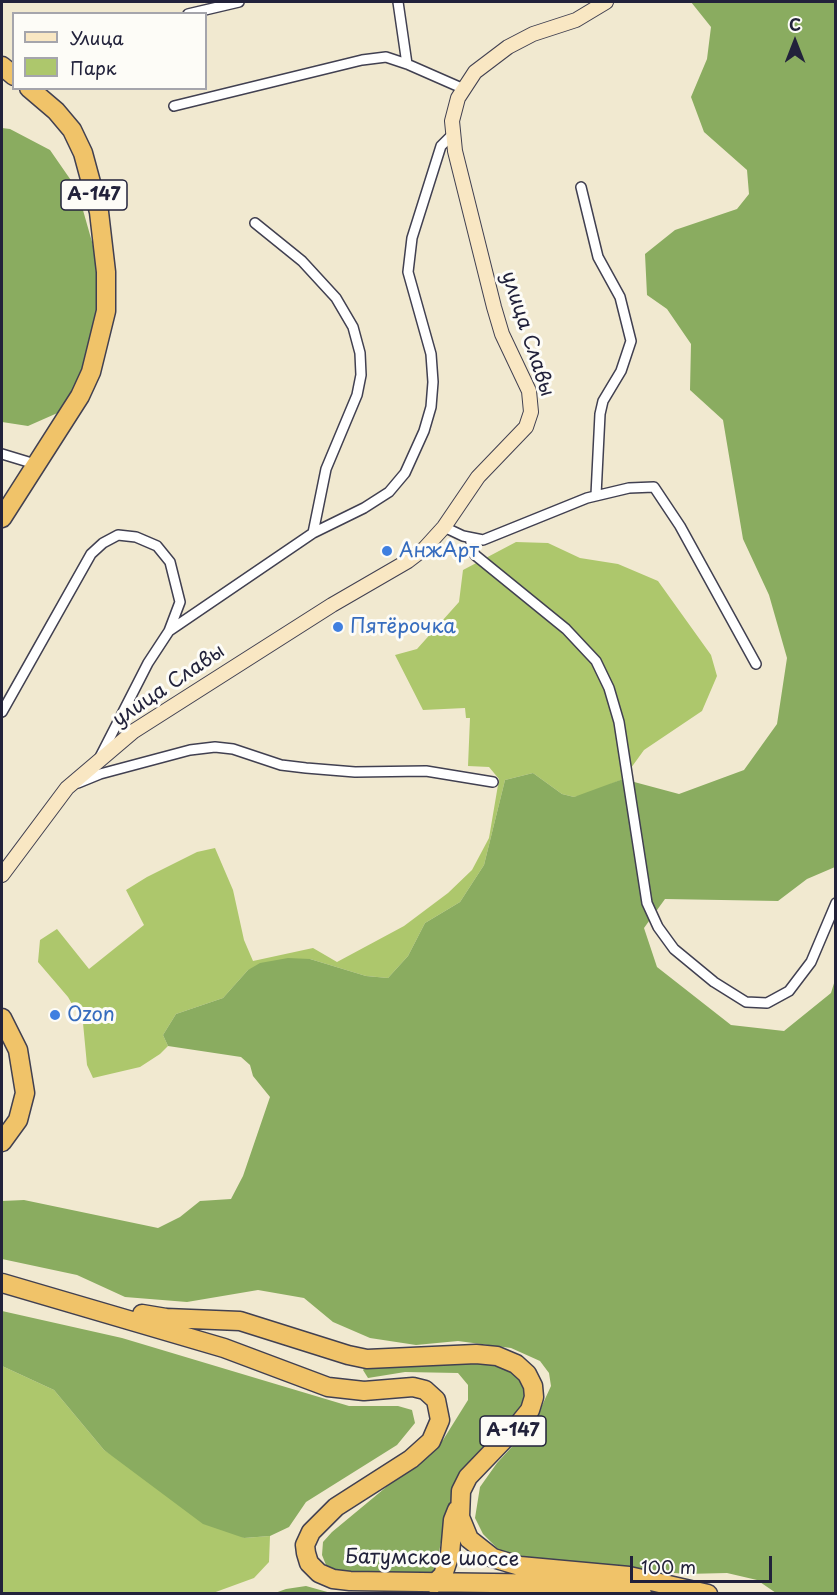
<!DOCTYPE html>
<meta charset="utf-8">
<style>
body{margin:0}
#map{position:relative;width:837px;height:1595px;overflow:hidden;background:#f1e9d0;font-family:"Playpen Sans",sans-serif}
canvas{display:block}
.frame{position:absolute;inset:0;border:3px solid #22223b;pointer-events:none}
.legend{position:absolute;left:12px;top:12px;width:195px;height:78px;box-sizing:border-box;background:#fdfcf7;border:2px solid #a5a5ac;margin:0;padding:8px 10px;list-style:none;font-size:18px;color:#22223b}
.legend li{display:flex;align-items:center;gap:12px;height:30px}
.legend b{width:30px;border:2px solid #a5a5ac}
.north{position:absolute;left:765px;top:12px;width:60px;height:60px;-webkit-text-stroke:4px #fdfcf7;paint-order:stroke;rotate:0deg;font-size:16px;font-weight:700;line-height:24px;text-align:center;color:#22223b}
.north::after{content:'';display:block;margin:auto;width:21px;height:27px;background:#22223b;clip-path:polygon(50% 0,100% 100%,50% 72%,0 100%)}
.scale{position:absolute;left:630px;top:1556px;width:142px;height:27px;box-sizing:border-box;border:3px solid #22223b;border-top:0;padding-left:8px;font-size:18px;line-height:21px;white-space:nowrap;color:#22223b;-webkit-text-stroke:4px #fdfcf7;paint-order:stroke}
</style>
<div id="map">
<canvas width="837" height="1595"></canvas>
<div class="frame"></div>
<ul class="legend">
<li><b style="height:8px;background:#f9e7c3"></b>Улица</li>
<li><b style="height:16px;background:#adc76c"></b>Парк</li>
</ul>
<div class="north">С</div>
<div class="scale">100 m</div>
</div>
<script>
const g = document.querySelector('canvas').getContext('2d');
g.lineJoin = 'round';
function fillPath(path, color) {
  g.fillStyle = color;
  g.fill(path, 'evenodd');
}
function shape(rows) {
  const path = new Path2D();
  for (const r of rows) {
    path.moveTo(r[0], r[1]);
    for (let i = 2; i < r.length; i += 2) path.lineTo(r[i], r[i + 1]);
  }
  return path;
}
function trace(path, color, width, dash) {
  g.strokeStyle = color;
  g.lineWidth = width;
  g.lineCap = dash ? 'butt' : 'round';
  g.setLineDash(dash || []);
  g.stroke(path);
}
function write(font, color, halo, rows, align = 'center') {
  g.font = font + ' "Playpen Sans",sans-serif';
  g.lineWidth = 6;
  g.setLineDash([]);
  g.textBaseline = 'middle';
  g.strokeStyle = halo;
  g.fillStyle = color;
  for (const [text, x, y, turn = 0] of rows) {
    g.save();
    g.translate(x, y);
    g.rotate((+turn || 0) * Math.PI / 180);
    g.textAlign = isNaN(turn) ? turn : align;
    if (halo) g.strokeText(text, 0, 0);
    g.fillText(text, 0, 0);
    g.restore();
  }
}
fillPath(shape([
 [516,542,548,543,580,558,618,564,658,581,711,655,717,676,702,711,644,750,623,779,587,794,574,797,562,794,533,773,505,780,484,865,460,902,425,923,408,956,388,978,366,976,310,959,248,970,223,998,176,1014,163,1035,168,1046,160,1054,140,1067,93,1078,87,1065,83,1023,68,997,38,962,40,940,57,929,89,969,144,925,126,890,147,877,197,852,215,848,233,890,244,940,253,961,313,948,337,962,404,926,448,893,472,870,489,838,499,779,489,767,468,766,470,718,466,718,465,708,423,710,395,655,417,649,459,602,463,570],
 [2,1366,54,1390,104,1450,244,1538,270,1536,269,1562,254,1578,213,1593,2,1594]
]), '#adc76c');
fillPath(shape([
 [691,2,835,2,835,867,807,879,778,901,665,899,644,928,657,967,731,1025,784,1031,831,993,835,980,835,1593,776,1593,757,1580,727,1573,685,1574,574,1563,512,1555,498,1549,483,1534,475,1518,480,1487,497,1463,534,1423,551,1386,549,1373,540,1361,511,1348,458,1341,416,1345,370,1338,333,1322,304,1298,258,1290,187,1302,125,1297,77,1275,2,1259,2,1201,24,1200,158,1228,180,1217,200,1201,231,1199,243,1176,270,1097,253,1076,250,1065,241,1057,168,1046,163,1035,176,1014,223,998,248,970,260,963,288,958,310,959,366,976,388,978,408,956,425,923,460,902,484,865,505,780,533,773,562,794,574,797,623,779,679,794,744,770,777,724,787,658,769,595,743,539,723,420,690,390,691,344,667,309,647,295,645,254,675,230,737,209,749,194,747,170,704,132,691,97,707,59,711,27],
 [2,128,10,129,50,150,77,189,94,249,99,307,88,362,62,411,28,426,2,422],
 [2,1311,122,1338,349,1406,398,1406,412,1410,415,1423,397,1445,306,1502,289,1527,270,1536,244,1538,203,1524,104,1450,54,1390,2,1366],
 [418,1360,502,1363,524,1379,527,1403,456,1490,446,1517,436,1567,432,1575,340,1572,326,1565,322,1555,323,1542,332,1532,443,1440,468,1400,468,1385,458,1373,405,1372,368,1378,363,1370,365,1367],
 [306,1586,331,1593,275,1593,286,1589]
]), '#8aac60');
const street = shape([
 [398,2,407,64],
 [188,14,239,2],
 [174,106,362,60,386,57,407,64,464,89],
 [581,187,598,257,620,297,631,341,621,371,603,401,600,414,596,495],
 [2,454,35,464],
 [444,527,463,536,483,540,587,498,629,488,654,487,680,526,756,664],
 [313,533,364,508,389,492,405,473,424,431,431,407,433,382,431,354,408,272,412,238,441,146,453,134],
 [470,539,475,555,566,629,596,661,609,688,619,722,647,903,658,927,674,949,714,982,746,1002,767,1003,789,991,811,962,836,903],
 [169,631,313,533,326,469,357,395,361,375,360,353,353,327,336,298,302,261,255,223],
 [2,712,91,554,103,543,118,535,136,537,157,546,170,562,180,602,169,631,148,663,100,757],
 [78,783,100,774,190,750,215,747,233,749,281,765,306,768,355,772,426,771,493,782]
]);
const secondary = shape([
 [2,875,67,788,134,731,332,605,408,561,425,548,444,527,478,477,526,427,531,412,529,391,502,334,494,307,455,151,452,121,458,98,475,72,508,47,533,34,576,20,606,2]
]);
const highway = shape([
 [2,66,14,76],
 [2,518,80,396,91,372,106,311,106,272,99,212,83,153,72,130,56,111,29,88],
 [2,1018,18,1050,25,1093,18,1120,2,1142],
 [2,1283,224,1348,328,1387,364,1391,413,1387,425,1390,436,1400,440,1420,431,1441,411,1459,336,1507,311,1532,305,1545,306,1553,309,1563,319,1573,333,1579,350,1581,563,1584,642,1594],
 [142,1314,166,1318,240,1321,348,1355,367,1359,476,1354,497,1356,516,1364,527,1374,533,1386,534,1397,530,1410,517,1426,468,1477,461,1491,460,1517,469,1539,493,1558,520,1566,629,1576,708,1594],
 [434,1584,443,1575,450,1554,453,1520,457,1510]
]);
trace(street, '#414051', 12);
trace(secondary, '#414051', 16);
trace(highway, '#414051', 21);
trace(street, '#fff', 9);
trace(secondary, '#f9e7c3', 14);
trace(highway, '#f0c369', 18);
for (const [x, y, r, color] of [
 [387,551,6,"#3f7fe0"],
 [338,627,6,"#3f7fe0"],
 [55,1015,6,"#3f7fe0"]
]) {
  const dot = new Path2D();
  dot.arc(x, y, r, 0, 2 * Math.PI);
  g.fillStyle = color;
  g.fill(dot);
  trace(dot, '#fdfcf7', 2);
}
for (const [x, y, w] of [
 [94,195,66],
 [513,1431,66]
]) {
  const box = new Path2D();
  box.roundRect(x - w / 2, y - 15, w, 30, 4.5);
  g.fillStyle = '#fdfcf7';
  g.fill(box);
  trace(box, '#22223b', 1.5);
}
write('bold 18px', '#22223b', null, [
 ["А-147",94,195],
 ["А-147",513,1431]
]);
write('20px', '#22223b', '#fdfcf7', [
 ["улица Славы",527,334,72],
 ["улица Славы",169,686,-34],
 ["Батумское шоссе",432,1559,1]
]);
write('20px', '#366cbe', '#fdfcf7', [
 ["АнжАрт",399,551],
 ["Пятёрочка",350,627],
 ["Ozon",67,1015]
], 'left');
</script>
